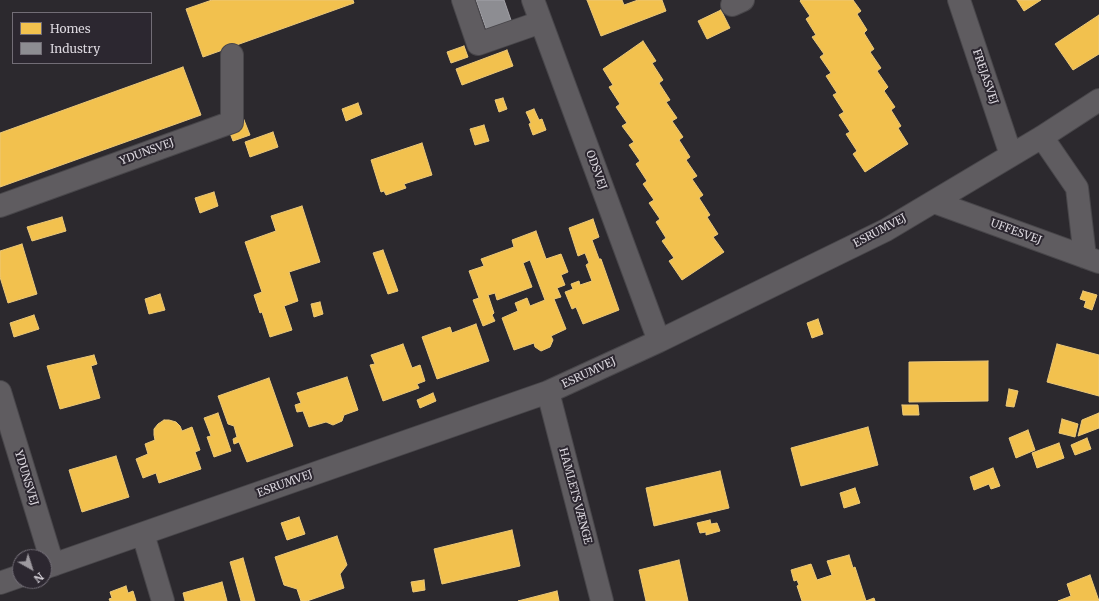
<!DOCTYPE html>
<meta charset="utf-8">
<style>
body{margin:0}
#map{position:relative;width:1099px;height:601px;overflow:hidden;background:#2c292e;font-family:Merriweather,serif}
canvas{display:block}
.legend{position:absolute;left:12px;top:12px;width:140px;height:52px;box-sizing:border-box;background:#2c2730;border:1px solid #726d76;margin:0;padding:5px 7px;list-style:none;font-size:12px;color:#dbd7de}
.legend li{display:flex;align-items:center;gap:8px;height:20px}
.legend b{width:20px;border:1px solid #726d76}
.north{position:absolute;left:12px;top:549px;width:40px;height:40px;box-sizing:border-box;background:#2c2730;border:1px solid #726d76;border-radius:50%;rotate:141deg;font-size:11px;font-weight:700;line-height:16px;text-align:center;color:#dbd7de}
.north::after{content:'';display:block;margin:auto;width:14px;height:18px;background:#9e9aa0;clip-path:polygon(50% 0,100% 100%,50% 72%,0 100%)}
</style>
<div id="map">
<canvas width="1099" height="601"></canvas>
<ul class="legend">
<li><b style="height:11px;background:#f2c14e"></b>Homes</li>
<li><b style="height:11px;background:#8d8d92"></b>Industry</li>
</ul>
<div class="north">N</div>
</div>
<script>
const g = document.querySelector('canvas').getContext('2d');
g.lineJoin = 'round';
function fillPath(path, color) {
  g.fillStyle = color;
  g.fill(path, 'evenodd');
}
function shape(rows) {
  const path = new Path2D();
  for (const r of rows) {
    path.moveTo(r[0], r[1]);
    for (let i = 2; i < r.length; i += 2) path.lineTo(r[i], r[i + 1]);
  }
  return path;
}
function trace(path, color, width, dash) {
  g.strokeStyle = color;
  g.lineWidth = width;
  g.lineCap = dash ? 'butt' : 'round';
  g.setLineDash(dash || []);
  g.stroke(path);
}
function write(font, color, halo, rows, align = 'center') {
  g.font = font + ' Merriweather,serif';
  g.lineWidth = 4;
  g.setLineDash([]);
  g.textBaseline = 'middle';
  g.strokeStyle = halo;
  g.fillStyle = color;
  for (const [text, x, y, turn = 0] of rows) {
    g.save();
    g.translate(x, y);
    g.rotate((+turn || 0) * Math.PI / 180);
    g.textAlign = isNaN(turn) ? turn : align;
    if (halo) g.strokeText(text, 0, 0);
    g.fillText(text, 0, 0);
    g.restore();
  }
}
const homes = shape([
 [212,0,353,0,354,3,203,57,186,9,212,0],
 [587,0,622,0,624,5,638,0,662,0,666,11,601,36,587,0],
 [801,0,853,0,861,11,857,14,867,30,864,33,874,49,870,52,881,68,877,71,888,87,884,91,895,107,891,110,901,126,898,128,908,144,865,172,853,154,857,151,846,134,850,132,839,115,844,112,833,95,837,93,826,76,831,73,820,57,824,54,812,37,816,35,806,19,810,16,800,1,801,0],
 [1017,0,1041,0,1024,11,1017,0],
 [721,10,730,28,707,39,698,21,721,10],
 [1099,15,1099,54,1073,70,1055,44,1099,15],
 [643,41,656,61,652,63,663,80,659,83,670,100,666,102,677,118,672,121,683,137,679,140,690,157,686,160,697,176,692,179,703,195,699,198,710,215,707,217,718,234,713,237,724,252,682,280,669,261,674,258,662,241,666,238,656,222,660,219,649,203,654,200,643,184,647,181,636,164,640,161,629,145,634,142,622,126,627,123,616,107,620,104,609,87,613,85,603,69,643,41],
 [464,46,468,57,451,63,447,52,464,46],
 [507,50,513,66,462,85,456,69,507,50],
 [183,67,201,115,0,187,0,133,183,67],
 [503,98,507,109,499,112,495,100,503,98],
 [358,103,362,114,346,121,342,109,358,103],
 [534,109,539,120,542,119,546,130,533,135,529,124,531,123,526,112,534,109],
 [244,120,250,135,233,141,227,125,244,120],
 [484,125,489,141,475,145,470,129,484,125],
 [273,132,278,147,250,157,245,142,273,132],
 [422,143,432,175,404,184,406,188,386,195,384,191,381,192,371,160,422,143],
 [214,192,218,206,200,213,195,198,214,192],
 [302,206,320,262,289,272,298,301,284,306,292,330,270,337,262,312,260,313,254,295,262,292,245,242,276,231,271,216,302,206],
 [62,217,66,231,32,241,27,227,62,217],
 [593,219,599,237,592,240,599,259,601,259,619,310,583,324,576,307,572,309,565,292,573,289,571,284,579,281,580,285,592,281,586,265,589,263,585,253,578,256,569,228,593,219],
 [536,231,546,259,561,254,568,272,561,275,565,285,557,288,561,297,554,299,566,329,551,336,553,340,550,347,541,351,535,347,534,343,514,350,502,318,518,311,515,303,527,298,530,306,545,300,530,260,523,263,532,287,497,300,495,293,488,295,494,313,492,315,495,321,483,326,473,300,479,298,469,271,484,266,481,259,514,247,512,240,536,231],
 [22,244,37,294,8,303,0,277,0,251,22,244],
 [383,250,398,291,388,294,373,253,383,250],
 [1083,291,1097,295,1092,310,1084,307,1086,301,1080,299,1083,291],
 [160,294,165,310,149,314,145,299,160,294],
 [320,302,323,314,314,317,311,304,320,302],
 [34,315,39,329,14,337,10,323,34,315],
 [818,319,823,334,812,338,807,323,818,319],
 [476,324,489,361,437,379,422,337,450,327,452,333,476,324],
 [403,344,412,368,420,365,425,381,417,384,419,388,383,401,370,365,375,364,371,355,403,344],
 [1057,344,1099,355,1099,396,1047,382,1057,344],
 [94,355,97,364,91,366,100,398,60,409,47,366,94,355],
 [988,361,988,401,909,402,909,362,988,361],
 [347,377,358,410,344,415,342,421,333,425,326,422,309,427,303,411,297,412,295,405,301,403,297,393,347,377],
 [269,378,293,446,247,462,239,442,234,444,233,439,237,437,234,426,228,424,218,396,269,378],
 [1009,389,1018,391,1014,407,1006,406,1009,389],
 [433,393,436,401,420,408,417,400,433,393],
 [902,405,918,405,919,415,903,415,902,405],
 [218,413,231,451,214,457,207,437,211,436,204,418,218,413],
 [1099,413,1099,428,1078,436,1082,420,1099,413],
 [1062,419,1078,424,1075,437,1059,433,1062,419],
 [164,420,169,420,176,422,180,426,182,431,192,427,200,450,195,452,201,469,159,483,156,473,143,478,136,459,148,454,145,444,155,440,154,435,154,429,158,424,164,420],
 [868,427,878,465,801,486,791,448,868,427],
 [1028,430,1035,450,1016,458,1009,438,1028,430],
 [1087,438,1091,449,1075,455,1071,445,1087,438],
 [1059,443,1064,458,1037,468,1032,453,1059,443],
 [116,456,129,497,82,512,69,470,116,456],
 [993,468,1000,486,991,489,989,484,974,490,970,477,993,468],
 [720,471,729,508,654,526,646,488,720,471],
 [855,488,860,503,844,508,840,493,855,488],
 [299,517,305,534,287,540,281,523,299,517],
 [710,520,711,524,717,523,720,531,706,535,706,532,700,533,697,523,710,520],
 [512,530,520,566,442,584,434,549,512,530],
 [337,536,347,565,340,574,344,588,307,601,301,601,297,589,284,585,275,557,337,536],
 [849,555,853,568,855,567,866,601,874,598,875,601,802,601,797,586,799,585,797,580,794,581,791,570,811,564,817,580,832,575,827,561,849,555],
 [243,558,255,601,241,601,230,562,243,558],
 [679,560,688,601,646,601,639,570,679,560],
 [1090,575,1099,601,1058,601,1071,596,1067,584,1090,575],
 [424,580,425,590,413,592,411,582,424,580],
 [222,582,227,601,185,601,183,593,222,582],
 [126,586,128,593,133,591,136,601,110,601,109,599,112,598,110,592,126,586],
 [557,591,559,601,518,601,557,591]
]);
fillPath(homes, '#f2c14e');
trace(homes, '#ebc879', 1);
const industry = shape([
 [476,0,504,0,513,26,488,34,476,0]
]);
fillPath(industry, '#8d8d92');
trace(industry, '#a4a3a9', 1);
const minor = shape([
 [463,0,478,44,541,22],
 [533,0,659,341],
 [959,0,1011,155],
 [732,5,743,0],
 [1042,137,1077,188,1085,257],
 [934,202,1099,262],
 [0,206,232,122,232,55],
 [0,392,53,565],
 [548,392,602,601],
 [143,534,163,601],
 [44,568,548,392,659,341,886,230,1042,137,1099,100],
 [0,583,20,576]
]);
trace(minor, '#48464a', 24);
trace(minor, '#5f5c60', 22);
write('11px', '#dbd7de', '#2c2730', [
 ["FREJASVEJ",985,77,71],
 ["YDUNSVEJ",147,152,-20],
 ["ODSVEJ",596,170,70],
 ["ESRUMVEJ",880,231,-28],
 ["UFFESVEJ",1016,232,20],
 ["ESRUMVEJ",589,373,-25],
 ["YDUNSVEJ",26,478,73],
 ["ESRUMVEJ",285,484,-20],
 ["HAMLETS VÆNGE",575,496,75]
]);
</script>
